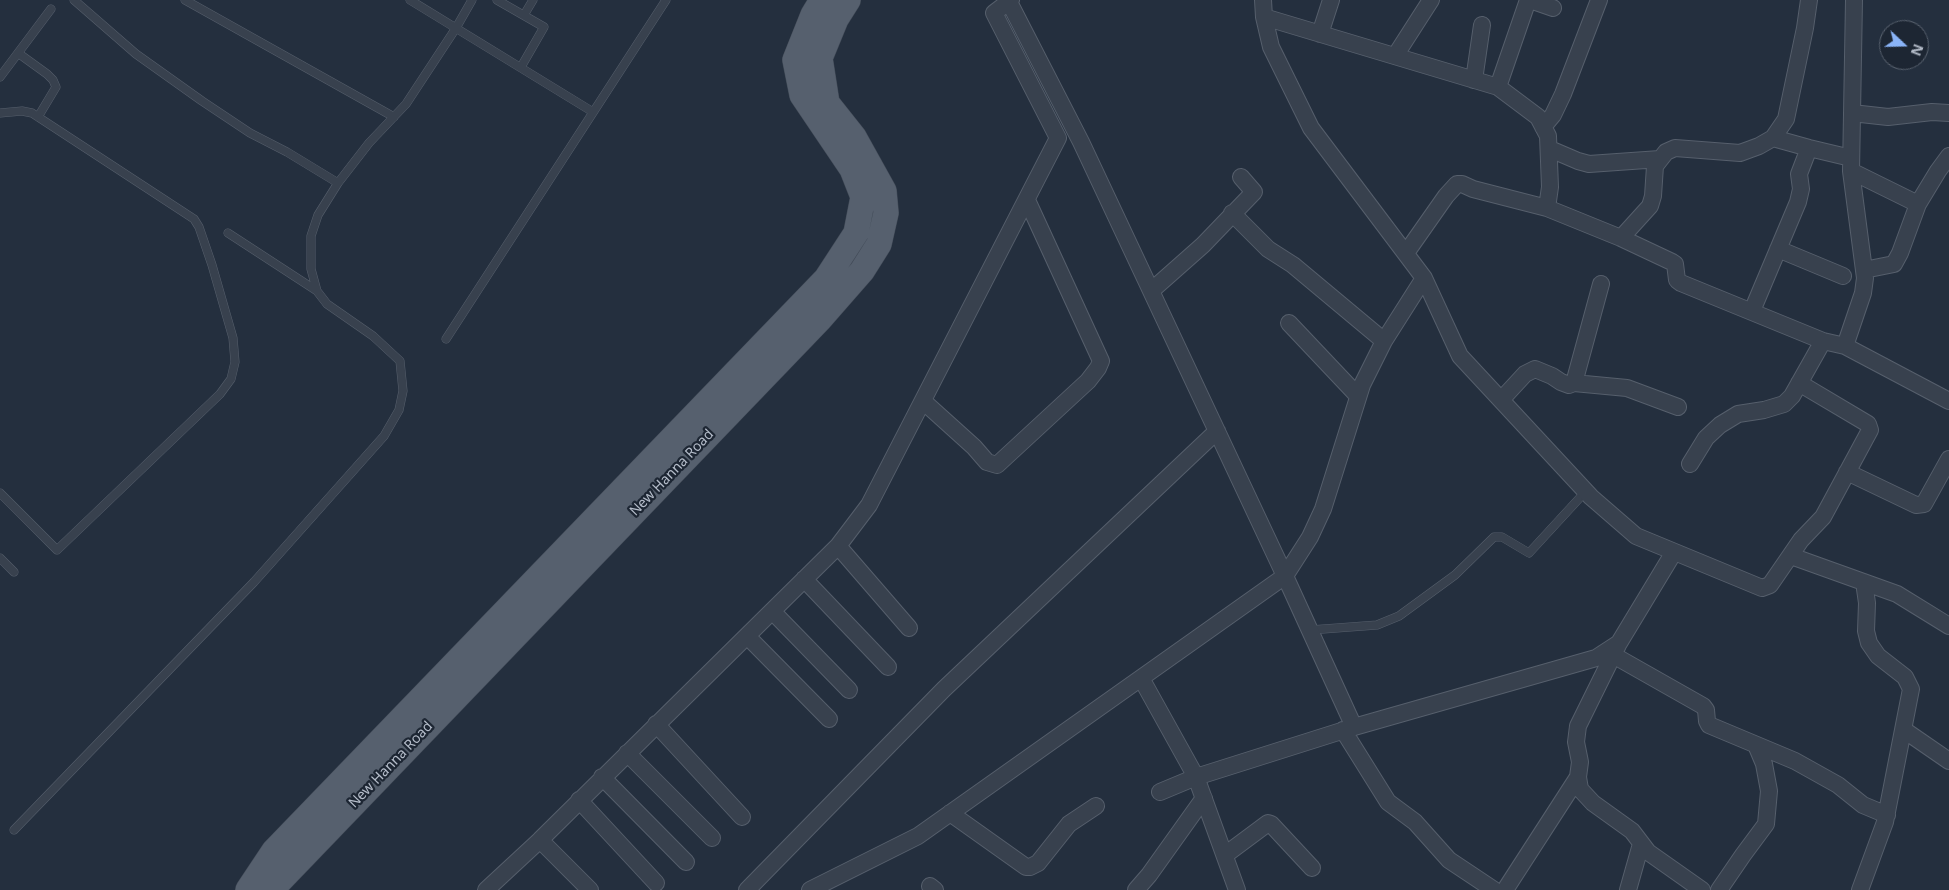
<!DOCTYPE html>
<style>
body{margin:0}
#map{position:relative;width:1949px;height:890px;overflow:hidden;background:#242f3e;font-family:"Noto Sans",sans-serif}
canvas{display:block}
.north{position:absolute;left:1879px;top:20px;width:50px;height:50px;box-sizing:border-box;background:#1d2633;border:1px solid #59626f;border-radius:50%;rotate:111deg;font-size:14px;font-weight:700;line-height:20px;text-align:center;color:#b4bcc9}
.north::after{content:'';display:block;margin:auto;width:18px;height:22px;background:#8ab4f8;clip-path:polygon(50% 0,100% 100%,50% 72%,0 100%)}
</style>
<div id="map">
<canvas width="1949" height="890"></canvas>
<div class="north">N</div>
</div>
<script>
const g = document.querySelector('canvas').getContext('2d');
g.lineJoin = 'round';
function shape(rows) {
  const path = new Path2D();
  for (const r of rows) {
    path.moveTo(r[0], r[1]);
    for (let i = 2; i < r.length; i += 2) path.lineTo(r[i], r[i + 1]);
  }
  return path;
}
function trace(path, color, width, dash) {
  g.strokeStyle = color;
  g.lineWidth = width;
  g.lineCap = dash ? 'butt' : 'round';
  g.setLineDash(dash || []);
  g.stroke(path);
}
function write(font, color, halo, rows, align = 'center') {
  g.font = font + ' "Noto Sans",sans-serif';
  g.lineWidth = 4.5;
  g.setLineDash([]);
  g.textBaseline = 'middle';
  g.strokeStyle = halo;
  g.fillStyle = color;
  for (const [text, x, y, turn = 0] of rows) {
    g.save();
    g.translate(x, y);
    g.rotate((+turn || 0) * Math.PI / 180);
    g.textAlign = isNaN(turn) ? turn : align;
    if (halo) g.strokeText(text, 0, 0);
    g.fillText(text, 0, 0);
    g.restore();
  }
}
const lane = shape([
 [74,0,136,54,202,101,250,133,287,152,338,183],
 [185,0,394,117],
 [410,0,593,112],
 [497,0,544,27,521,67],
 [524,15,533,0],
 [18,53,47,74,53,80,56,87,38,117],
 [0,77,51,9],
 [0,113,22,111,32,113,194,219,199,227,212,265,233,338,235,362,231,379,220,394,57,550,0,493],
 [228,233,317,291],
 [446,339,666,0],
 [0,558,14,572],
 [1310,630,1377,625,1399,616,1455,575,1494,537,1502,537,1529,553,1586,491],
 [14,830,254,582,384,436,399,410,403,391,400,361,373,336,327,304,317,291,311,269,311,236,318,215,338,183,369,143,406,104,456,28,472,0]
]);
const street = shape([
 [1263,0,1264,17,1271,47,1311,128,1424,278,1460,356,1591,497,1636,536,1762,588,1770,585,1801,540,1823,517,1870,430,1868,424,1863,421,1799,383],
 [1530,0,1553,8],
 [1264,17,1498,87,1538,117,1548,136,1550,187,1547,208],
 [1320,34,1331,0],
 [1395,56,1431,0],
 [1474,80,1482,25],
 [1498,87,1528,0],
 [1852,113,1888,117,1932,112,1949,113],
 [1543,127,1553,115,1563,94,1599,0],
 [1773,138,1809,148,1851,158],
 [1550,149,1578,161,1589,164,1660,159],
 [1851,171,1918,204],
 [1232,213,1268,249,1293,265,1384,341],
 [1621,238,1650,206,1653,196,1655,166,1666,152,1675,148,1740,153,1759,146,1773,138,1786,119,1805,28,1809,0],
 [1778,249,1843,276],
 [1406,253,1446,196,1457,184,1462,184,1473,189,1547,208,1621,238,1672,262,1675,264,1677,280,1681,283,1823,341,1845,346,1949,401],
 [1864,270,1894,264,1900,253,1918,204,1938,171,1949,156],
 [1151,291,1203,245,1254,192,1241,177],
 [1752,311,1798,202,1801,189,1799,174,1809,148],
 [1289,323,1358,396],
 [1845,346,1863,293,1865,278,1851,171,1854,0],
 [1574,383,1627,388,1678,407],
 [1501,400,1525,374,1535,369,1552,376,1561,382,1569,385,1574,383,1601,284],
 [923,401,974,447,987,462,997,465,1088,381,1098,368,1101,361,1027,200],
 [1690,464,1706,438,1720,425,1738,414,1764,410,1784,404,1792,396,1823,341],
 [1847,472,1916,505,1924,504,1949,459],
 [838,546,909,628],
 [1791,556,1897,594,1949,626],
 [804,579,888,667],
 [772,611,849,690],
 [747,636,829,719],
 [1618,645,1578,726,1576,742,1580,762,1578,777,1580,789,1593,803,1632,831,1648,852,1702,890],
 [1613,655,1703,706,1706,710,1707,721,1709,725,1795,761,1838,785,1863,805,1887,815],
 [1141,678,1196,777,1237,890],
 [656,724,742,817],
 [1354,727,1285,576,1310,537,1323,509,1362,385,1384,341,1424,278],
 [1343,730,1388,802,1415,822,1449,860,1494,890],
 [1904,730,1949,761],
 [627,753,712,838],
 [602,777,686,862],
 [1160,792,1196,777,1354,727,1596,658,1619,643,1674,552],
 [579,800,656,883],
 [950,813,1026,867,1030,867,1038,863,1069,824,1096,806],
 [540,840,590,890],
 [1225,855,1268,823,1271,824,1312,868],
 [930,886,935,890],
 [486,890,540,840,838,546,869,505,1058,138,994,13,1011,0],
 [747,890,944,689,1217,431],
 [810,890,918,836,1285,576,1081,142,1008,0],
 [1136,890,1149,875,1204,798],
 [1505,890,1578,777],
 [1628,890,1641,844],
 [1719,890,1743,855,1766,824,1769,791,1764,764,1756,745],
 [1860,890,1885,822,1911,689,1905,677,1878,656,1869,643,1866,631,1867,603,1864,582]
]);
const primary = shape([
 [248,890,274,851,826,279,856,233,863,197,852,169,802,95,795,60,813,15,822,0],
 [271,890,820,319,862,271,879,244,886,213,884,191,854,137,827,103,820,58,836,19,848,0]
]);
trace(lane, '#565f6c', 9);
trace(street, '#565f6c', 18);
trace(primary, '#414a57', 26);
trace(lane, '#38414e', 8);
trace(street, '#38414e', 16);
trace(primary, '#56606e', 25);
write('14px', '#b4bcc9', '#1d2633', [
 ["New Hanna Road",672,473,-46],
 ["New Hanna Road",391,765,-46]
]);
</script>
